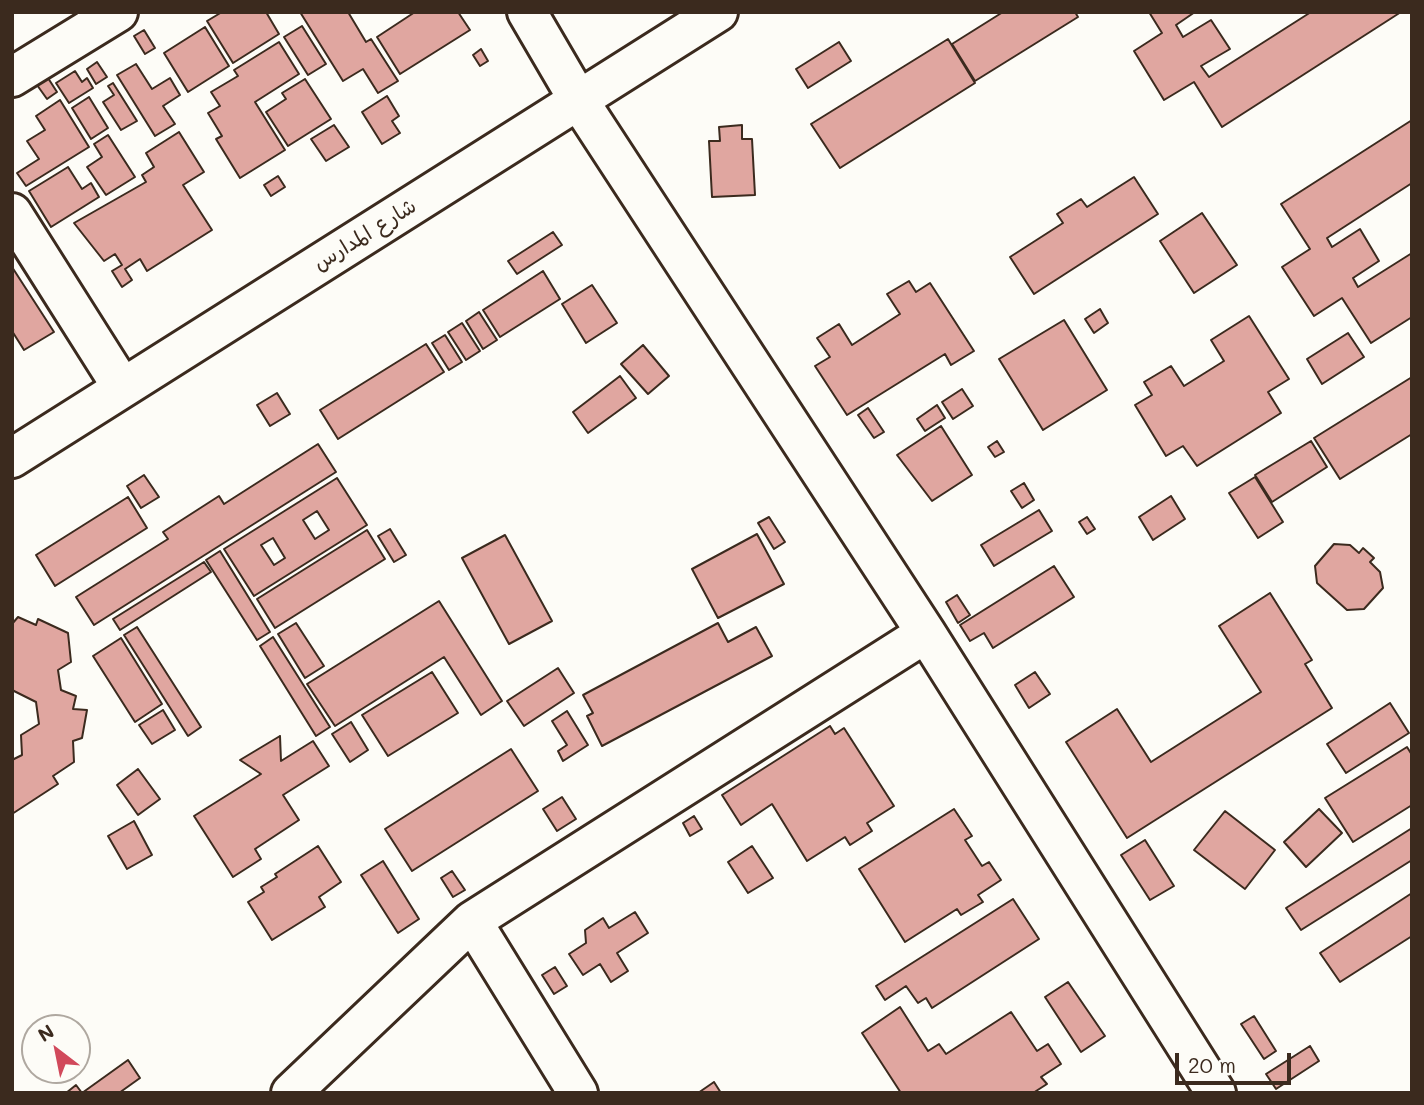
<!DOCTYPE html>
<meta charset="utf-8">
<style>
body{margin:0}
#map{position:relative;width:1424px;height:1105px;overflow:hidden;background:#fdfcf7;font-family:Mali,sans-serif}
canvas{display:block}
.frame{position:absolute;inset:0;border:14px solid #3b2a1e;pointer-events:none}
.north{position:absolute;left:21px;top:1014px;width:70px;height:70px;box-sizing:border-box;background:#fdfcf7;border:2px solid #afa8a0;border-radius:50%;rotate:328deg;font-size:19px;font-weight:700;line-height:28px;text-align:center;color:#3b2a1e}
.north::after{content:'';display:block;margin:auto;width:24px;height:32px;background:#d1495b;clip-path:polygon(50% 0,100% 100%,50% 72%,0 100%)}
.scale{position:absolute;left:1175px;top:1053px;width:116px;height:32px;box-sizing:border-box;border:4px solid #3b2a1e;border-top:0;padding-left:9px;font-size:21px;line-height:24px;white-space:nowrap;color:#3b2a1e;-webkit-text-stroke:5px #fdfcf7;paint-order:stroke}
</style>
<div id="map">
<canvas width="1424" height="1105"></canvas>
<div class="frame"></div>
<div class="north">N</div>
<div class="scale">20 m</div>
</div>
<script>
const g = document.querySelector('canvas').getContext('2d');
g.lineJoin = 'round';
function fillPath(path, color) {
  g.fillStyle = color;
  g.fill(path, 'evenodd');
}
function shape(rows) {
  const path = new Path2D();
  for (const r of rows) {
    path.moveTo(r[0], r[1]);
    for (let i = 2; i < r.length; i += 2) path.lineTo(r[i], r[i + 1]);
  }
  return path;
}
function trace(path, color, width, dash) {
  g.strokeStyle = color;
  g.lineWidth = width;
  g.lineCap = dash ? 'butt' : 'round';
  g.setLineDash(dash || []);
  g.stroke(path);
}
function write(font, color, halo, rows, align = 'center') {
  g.font = font + ' Mali,"Playpen Sans Arabic",sans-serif';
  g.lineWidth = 6;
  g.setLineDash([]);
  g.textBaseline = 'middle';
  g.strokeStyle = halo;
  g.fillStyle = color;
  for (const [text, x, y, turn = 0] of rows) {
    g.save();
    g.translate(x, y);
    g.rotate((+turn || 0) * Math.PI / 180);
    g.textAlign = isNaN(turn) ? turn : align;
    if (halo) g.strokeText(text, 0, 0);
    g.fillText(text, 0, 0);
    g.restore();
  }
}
const building = shape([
 [222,12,266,12,279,34,233,63,207,21,222,12],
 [300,12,348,12,366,42,371,39,398,81,378,93,363,69,343,81,300,12],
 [415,12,458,12,470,30,400,74,377,37,415,12],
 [1003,12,1075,12,1078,17,975,81,952,44,1003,12],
 [1149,12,1195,12,1176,25,1183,37,1211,20,1230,49,1201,66,1209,77,1311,12,1401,12,1222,127,1194,82,1164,100,1134,51,1162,33,1149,12],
 [302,26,326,64,308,75,284,37,302,26],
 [205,27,229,66,188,92,164,53,205,27],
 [144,30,155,48,145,54,134,36,144,30],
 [948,39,975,83,840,168,811,124,948,39],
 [279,42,299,74,255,102,285,150,240,178,216,139,222,136,208,113,220,106,211,92,238,76,234,70,279,42],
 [839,42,851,61,808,88,796,69,839,42],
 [481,49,488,61,480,66,473,55,481,49],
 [97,62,107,77,96,84,87,69,97,62],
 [136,64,152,89,170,78,180,95,163,106,175,124,155,136,117,75,136,64],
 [75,71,82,82,87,78,93,88,69,103,56,83,75,71],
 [48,78,57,92,47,99,37,85,48,78],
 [305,79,331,119,288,146,266,112,286,99,282,93,305,79],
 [113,83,137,121,121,130,103,102,114,95,108,86,113,83],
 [387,96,399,116,392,121,400,133,382,144,362,112,387,96],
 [89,97,108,128,91,139,72,108,89,97],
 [60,100,89,147,26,186,17,173,39,159,27,141,45,130,36,116,60,100],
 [1412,120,1412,183,1327,238,1332,247,1360,229,1379,261,1353,278,1358,287,1412,253,1412,317,1371,343,1342,298,1314,316,1282,267,1310,249,1281,204,1412,120],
 [334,125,349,147,326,161,311,139,334,125],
 [742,125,742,139,752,139,755,195,712,197,709,141,720,141,719,127,742,125],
 [179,132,204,172,183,185,212,230,147,271,140,259,125,269,132,280,122,287,112,271,122,265,115,254,104,261,74,223,146,182,142,175,154,167,146,153,179,132],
 [108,135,135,177,106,195,87,167,102,157,94,144,108,135],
 [68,167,82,189,91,183,99,197,51,227,29,191,68,167],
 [278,176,285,187,271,196,264,185,278,176],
 [1134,177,1158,214,1034,294,1010,257,1063,223,1057,214,1081,199,1087,207,1134,177],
 [1202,213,1237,265,1194,293,1160,241,1202,213],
 [553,232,562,245,517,274,508,261,553,232],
 [12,267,54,332,24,350,12,331,12,267],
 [543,271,560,299,500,337,483,310,543,271],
 [909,281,916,292,930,283,974,351,951,365,945,354,847,415,815,366,830,357,817,338,839,324,852,345,900,314,887,294,909,281],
 [592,285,617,323,586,343,562,304,592,285],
 [1100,309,1108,323,1094,333,1085,319,1100,309],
 [479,312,497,340,483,349,466,321,479,312],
 [1249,316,1289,379,1268,392,1281,413,1197,466,1183,446,1166,456,1135,405,1152,395,1144,382,1171,366,1184,386,1224,361,1211,340,1249,316],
 [1064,320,1107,390,1043,430,999,359,1064,320],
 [462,323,480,351,466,360,448,332,462,323],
 [1348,333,1364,357,1322,384,1307,359,1348,333],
 [445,335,462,362,449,370,432,343,445,335],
 [426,344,444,372,338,439,320,410,426,344],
 [643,345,669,376,648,394,621,364,643,345],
 [620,376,636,398,588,433,573,412,620,376],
 [1412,377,1412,434,1340,479,1314,438,1412,377],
 [962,389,973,406,953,419,942,402,962,389],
 [277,393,290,414,270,426,257,405,277,393],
 [937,405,945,418,925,431,917,419,937,405],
 [868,408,884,432,874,438,858,415,868,408],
 [941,426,972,475,932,501,897,455,941,426],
 [997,441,1004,452,995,457,988,447,997,441],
 [1311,441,1327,467,1272,502,1255,475,1311,441],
 [318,444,336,472,94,625,76,597,168,539,163,532,219,496,224,504,318,444],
 [144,475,159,497,141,508,127,486,144,475],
 [1255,477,1283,522,1258,538,1229,493,1255,477],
 [337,478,367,525,254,596,224,549,337,478],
 [317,511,329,530,315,539,303,520,317,511],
 [273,538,285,558,274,565,261,545,273,538],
 [1024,483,1034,500,1022,508,1011,491,1024,483],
 [1171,496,1185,519,1153,540,1139,517,1171,496],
 [128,497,147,528,55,586,36,555,128,497],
 [1039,510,1052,531,994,566,981,545,1039,510],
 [769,517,785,542,774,549,758,523,769,517],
 [1087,517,1095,529,1087,534,1079,522,1087,517],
 [390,529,406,555,394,562,378,536,390,529],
 [367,530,385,559,275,628,257,599,367,530],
 [757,534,784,584,718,618,692,569,757,534],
 [505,535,552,621,509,644,462,558,505,535],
 [1334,544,1350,545,1359,553,1363,548,1374,558,1370,562,1380,572,1383,588,1364,609,1347,610,1317,583,1315,566,1334,544],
 [220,551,270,632,257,640,206,560,220,551],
 [204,562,211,572,120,630,113,619,204,562],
 [1054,566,1074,597,993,648,984,633,970,641,960,625,1054,566],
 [1270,593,1312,660,1305,664,1332,708,1127,838,1066,742,1117,709,1151,762,1261,692,1219,626,1270,593],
 [957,595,970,615,958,623,946,602,957,595],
 [439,601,502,701,481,715,444,657,335,726,307,684,439,601],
 [18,617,36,625,38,619,68,633,71,662,58,670,61,690,76,696,73,709,87,710,82,738,73,741,74,762,53,776,58,784,12,814,12,760,22,755,21,735,39,724,36,702,12,690,12,624,18,617],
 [296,623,324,666,305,678,278,634,296,623],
 [718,623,728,642,756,627,772,656,602,746,587,716,593,713,583,695,718,623],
 [137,627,201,727,188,736,124,635,137,627],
 [273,637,330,727,316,736,260,646,273,637],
 [121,638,162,704,135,722,93,656,121,638],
 [558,668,574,693,524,726,507,701,558,668],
 [432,672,458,713,388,756,362,715,432,672],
 [1035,672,1050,694,1029,708,1015,685,1035,672],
 [1390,703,1409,733,1346,773,1327,744,1390,703],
 [163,710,175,730,152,744,139,725,163,710],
 [567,711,588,745,563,761,558,751,567,745,552,721,567,711],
 [351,722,368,750,350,762,332,734,351,722],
 [830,726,835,734,844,728,894,806,867,823,872,831,850,845,845,837,807,861,772,804,741,825,722,795,830,726],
 [280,736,281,761,313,741,329,766,283,795,299,820,255,849,261,859,233,877,194,816,261,774,240,760,280,736],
 [1407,747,1412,755,1412,805,1353,842,1325,798,1407,747],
 [511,749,538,791,412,871,385,829,511,749],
 [138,769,160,799,138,815,117,785,138,769],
 [562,797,576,819,557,831,543,809,562,797],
 [954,809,972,836,965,840,982,866,989,862,1001,880,978,895,983,902,961,915,957,909,905,942,859,869,954,809],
 [1319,809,1342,833,1306,867,1284,842,1319,809],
 [1225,811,1275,850,1245,889,1194,850,1225,811],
 [694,816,702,829,690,836,683,823,694,816],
 [134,821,152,855,127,869,108,836,134,821],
 [1412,828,1412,860,1301,930,1286,908,1412,828],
 [1145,840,1174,886,1150,900,1121,855,1145,840],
 [318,846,341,882,319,897,325,907,272,940,248,902,264,892,261,887,277,877,275,874,318,846],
 [752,846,773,878,748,893,728,862,752,846],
 [383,861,419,919,398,933,361,875,383,861],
 [452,871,465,890,453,897,441,878,452,871],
 [1412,893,1412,936,1340,982,1320,953,1412,893],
 [1013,899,1039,939,932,1008,926,998,918,1003,906,986,885,1000,876,986,1013,899],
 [635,912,648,933,617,953,628,971,611,982,600,964,583,975,569,954,586,943,585,930,603,918,609,928,635,912],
 [555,967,567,986,554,994,542,975,555,967],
 [1068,982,1105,1036,1081,1052,1045,997,1068,982],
 [900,1007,928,1051,939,1044,946,1054,1011,1012,1037,1051,1048,1044,1061,1064,1041,1077,1047,1084,1033,1093,901,1093,862,1033,900,1007],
 [1254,1016,1276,1051,1264,1059,1241,1024,1254,1016],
 [1310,1046,1319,1061,1276,1089,1266,1074,1310,1046],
 [128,1060,140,1078,119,1093,66,1093,76,1085,82,1093,128,1060],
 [714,1082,721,1093,698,1093,714,1082]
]);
fillPath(building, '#e0a6a0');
trace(building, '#3b2a1e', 2);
const street = shape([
 [527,12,579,101,926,633,1216,1093],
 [12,77,118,12],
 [12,213,122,387],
 [472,921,926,633],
 [291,1093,472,921,578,1093]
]);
const secondary = shape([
 [12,458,718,12]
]);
trace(street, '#3b2a1e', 44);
trace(secondary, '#3b2a1e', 44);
trace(street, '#fdfcf7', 38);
trace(secondary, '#fdfcf7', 38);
write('21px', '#3b2a1e', '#fdfcf7', [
 ["شارع المدارس",365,235,-32]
]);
</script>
